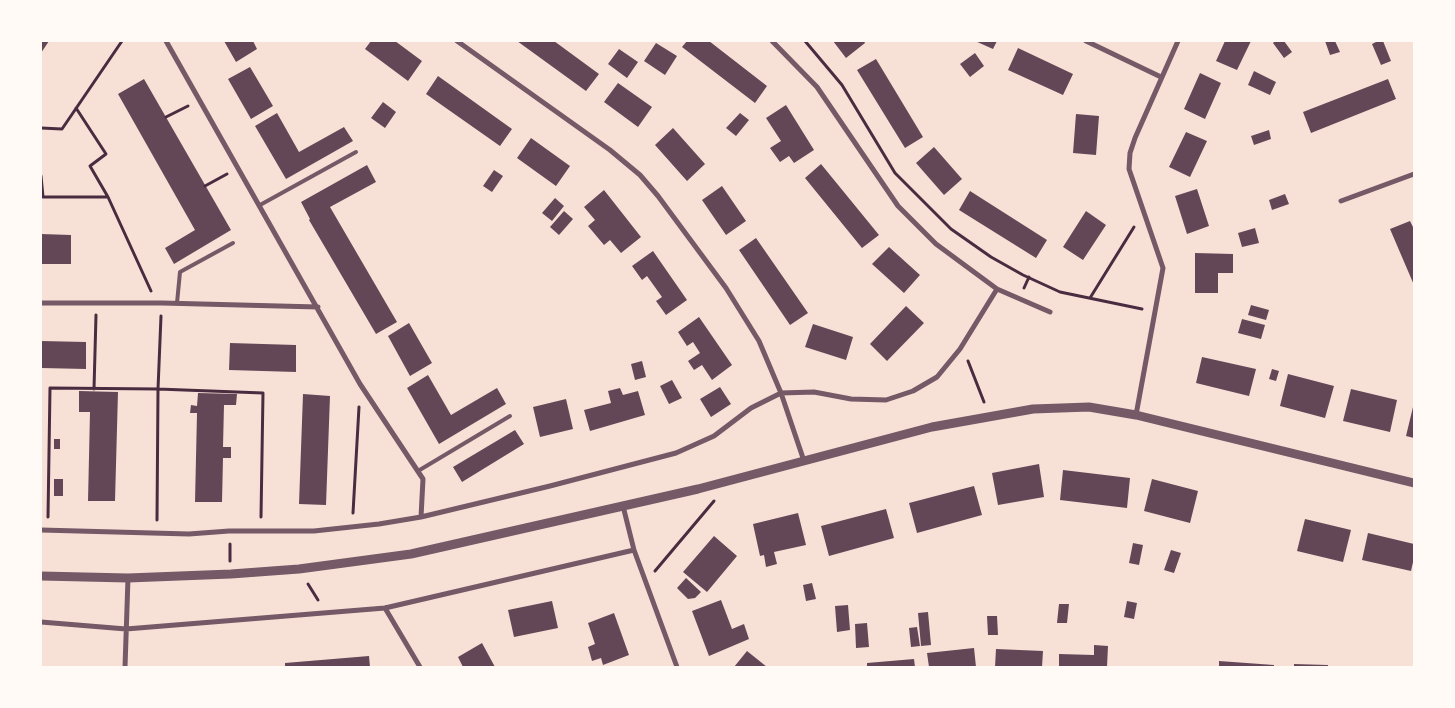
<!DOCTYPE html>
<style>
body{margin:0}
#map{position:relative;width:1455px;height:708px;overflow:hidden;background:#f7e1d7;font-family:"Open Sans",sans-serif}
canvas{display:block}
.frame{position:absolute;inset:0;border:42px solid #fffaf5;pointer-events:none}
</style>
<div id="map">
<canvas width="1455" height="708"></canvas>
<div class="frame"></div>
</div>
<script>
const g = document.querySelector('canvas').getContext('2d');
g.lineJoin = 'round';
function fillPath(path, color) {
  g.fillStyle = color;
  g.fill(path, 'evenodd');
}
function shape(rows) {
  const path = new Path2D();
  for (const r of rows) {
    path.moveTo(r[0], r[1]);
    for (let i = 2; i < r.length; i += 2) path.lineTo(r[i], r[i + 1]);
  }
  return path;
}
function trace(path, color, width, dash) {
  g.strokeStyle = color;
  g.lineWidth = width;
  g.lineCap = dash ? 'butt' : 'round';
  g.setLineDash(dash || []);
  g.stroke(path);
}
fillPath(shape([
 [41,41,49,41,41,53],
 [224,41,253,41,257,49,236,62],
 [371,41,395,41,422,61,408,81,365,49],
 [517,41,554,41,599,74,586,91],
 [687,41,709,41,767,86,755,103,682,47],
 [833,41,864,41,865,43,846,58],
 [975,41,997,41,993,49],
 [1225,41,1251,41,1237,70,1216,61],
 [1275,41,1284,41,1292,52,1284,58,1273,43],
 [1325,41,1335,41,1340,52,1330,55],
 [1378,41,1383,41,1391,61,1381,65,1372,44],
 [656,43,677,56,665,75,644,61],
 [1018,48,1073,74,1063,95,1008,70],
 [619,49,638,62,627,78,608,64],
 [975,53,984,66,970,77,960,64],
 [876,59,923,137,905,148,857,70],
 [250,67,273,106,251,119,228,79],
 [1254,71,1276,82,1270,95,1248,85],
 [1200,73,1221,83,1205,119,1184,109],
 [438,76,512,129,500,146,426,94],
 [144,79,231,230,174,264,165,248,195,230,118,94],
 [1388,79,1396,99,1311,133,1303,112],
 [618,83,652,107,638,127,604,102],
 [383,102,396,112,385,128,371,118],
 [786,105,814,150,794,163,789,156,780,162,770,148,781,141,766,118],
 [277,113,299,152,344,127,353,141,286,179,255,126],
 [740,113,749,120,736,136,726,128],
 [1076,114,1099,116,1096,155,1073,153],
 [673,128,705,164,687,181,655,145],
 [1269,130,1271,139,1254,145,1251,136],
 [1186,132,1207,141,1190,177,1169,167],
 [531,138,570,166,556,186,517,158],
 [934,147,962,179,944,195,916,163],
 [821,164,879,235,862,248,805,178],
 [367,165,376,182,330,207,397,322,376,334,309,220,310,219,301,202],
 [494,170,503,176,492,192,483,186],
 [722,186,746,221,726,235,702,200],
 [1197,189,1209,226,1187,234,1175,196],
 [604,190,641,237,621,253,610,240,604,245,588,226,595,220,584,207],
 [970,191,1047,240,1036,258,959,210],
 [1285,194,1289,204,1272,210,1269,200],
 [555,198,564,206,552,221,542,213],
 [564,211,573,219,559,235,550,227],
 [1086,211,1106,225,1083,260,1063,247],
 [1410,221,1414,229,1414,285,1390,229],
 [1255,228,1259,243,1242,247,1238,233],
 [41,234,71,235,71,264,41,264],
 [756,238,808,313,790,325,739,250],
 [889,247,920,275,904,293,872,264],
 [653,251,687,300,666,315,656,301,662,297,647,276,642,280,632,266],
 [1195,253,1233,254,1233,273,1218,273,1218,293,1195,293],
 [1251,305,1269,310,1266,320,1248,315],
 [906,306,924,323,887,361,870,344],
 [699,317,732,365,712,380,702,365,694,370,688,361,700,353,693,342,687,346,678,332],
 [1242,319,1265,325,1261,339,1238,333],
 [409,323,432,363,410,376,388,336],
 [813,324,853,337,846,360,805,347],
 [41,341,86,342,86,369,41,368],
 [230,343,296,345,296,372,229,370],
 [1202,357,1256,369,1249,396,1196,383],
 [642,361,646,377,635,380,631,364],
 [1272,369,1279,371,1276,381,1269,379],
 [1288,374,1334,386,1325,418,1280,406],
 [428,375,451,415,497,388,506,404,439,444,407,388],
 [672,380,682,398,669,404,660,386],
 [720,387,731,404,711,417,700,399],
 [620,388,623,395,638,391,645,415,590,431,584,410,611,403,608,391],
 [1351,389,1397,400,1390,432,1343,421],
 [79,391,118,392,115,501,88,501,90,412,79,412],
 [198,393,237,394,236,405,224,405,223,447,231,447,231,458,223,458,222,502,195,502,197,413,190,413,191,405,197,406],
 [303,394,330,396,326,505,299,504],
 [566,399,573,429,540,437,533,407],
 [1413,407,1414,407,1414,438,1406,436],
 [515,430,524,444,462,482,453,467],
 [54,439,60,439,60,449,54,449],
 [1039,464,1044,497,998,505,992,473],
 [1063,470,1130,478,1127,508,1060,500],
 [54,479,63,479,63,496,54,496],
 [1152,479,1198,491,1190,523,1144,511],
 [974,486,982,515,917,533,909,503],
 [886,509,894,538,829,556,821,526],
 [798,513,806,545,774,552,777,564,766,567,764,555,760,556,753,524],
 [1305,519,1351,530,1343,562,1297,551],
 [1368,533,1414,544,1414,558,1411,571,1362,560],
 [714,536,737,556,707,592,683,572],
 [1133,543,1143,545,1139,565,1129,563],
 [1171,550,1181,553,1174,573,1164,570],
 [686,578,701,592,695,598,688,599,677,588],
 [812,583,816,599,806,601,803,585],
 [721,600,732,629,744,624,749,639,709,656,692,611],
 [552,601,558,628,514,637,508,610],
 [1127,601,1137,603,1134,619,1124,617],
 [1059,604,1069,604,1067,623,1057,623],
 [848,605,850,630,837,632,835,606],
 [928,612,931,645,921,646,918,613],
 [614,613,629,655,603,665,601,658,592,661,588,647,595,644,588,623],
 [987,616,997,616,998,635,988,635],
 [867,623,869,647,856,648,855,624],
 [917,627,920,646,911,647,909,628],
 [482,643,495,667,463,667,458,657],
 [1094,645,1108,646,1107,667,1059,667,1059,654,1094,655],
 [974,648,976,667,929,667,927,653],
 [996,649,1043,651,1042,667,995,667],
 [747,651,767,667,734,667],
 [369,656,370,667,285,667,285,663],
 [914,659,915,667,867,667,867,663],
 [1219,661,1274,665,1274,667,1219,667],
 [1294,664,1328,665,1328,667,1294,667]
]), '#644757');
trace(shape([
 [805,41,842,85,895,173,951,229,991,257,1023,275,1060,292,1142,309],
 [76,108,106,154,90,166,108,197,151,291],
 [166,117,188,106],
 [41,128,62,129,122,41],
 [41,176,43,197,108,197],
 [205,186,227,174],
 [1024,288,1029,277],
 [1090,298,1134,227],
 [968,361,984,402],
 [94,389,96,315],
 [353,513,359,407],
 [48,517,50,388,158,389,263,393,261,517],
 [157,520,158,389,161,316],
 [230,544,230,561],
 [655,571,714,501],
 [308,584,318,600]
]), '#4a2c40', 3);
trace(shape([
 [260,205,356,152],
 [177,303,180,272,233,243],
 [418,471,510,416]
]), '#755966', 4);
trace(shape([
 [166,41,360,384,423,479,421,517],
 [457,41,610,150,640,175,658,196,726,288,759,341,781,393,804,461],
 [772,41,817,87,898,206,936,244,997,289,1050,312],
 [1086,41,1161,77],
 [1341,201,1414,174],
 [41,303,162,303,318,307],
 [1136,415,1163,268,1129,169,1130,153,1135,138,1178,41],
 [623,506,634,550,677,667],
 [41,530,189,534,229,531,314,531,379,524,421,517,550,486,676,453,714,436,751,408,781,393,814,392,851,399,886,400,913,391,937,377,960,349,997,289],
 [385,608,420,667],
 [41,622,126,629,385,608,634,550],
 [125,667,128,578]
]), '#755966', 5);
trace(shape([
 [41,576,128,578,231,574,299,569,411,554,698,489,932,427,1033,409,1089,407,1136,415,1414,483]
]), '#755966', 9);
</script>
